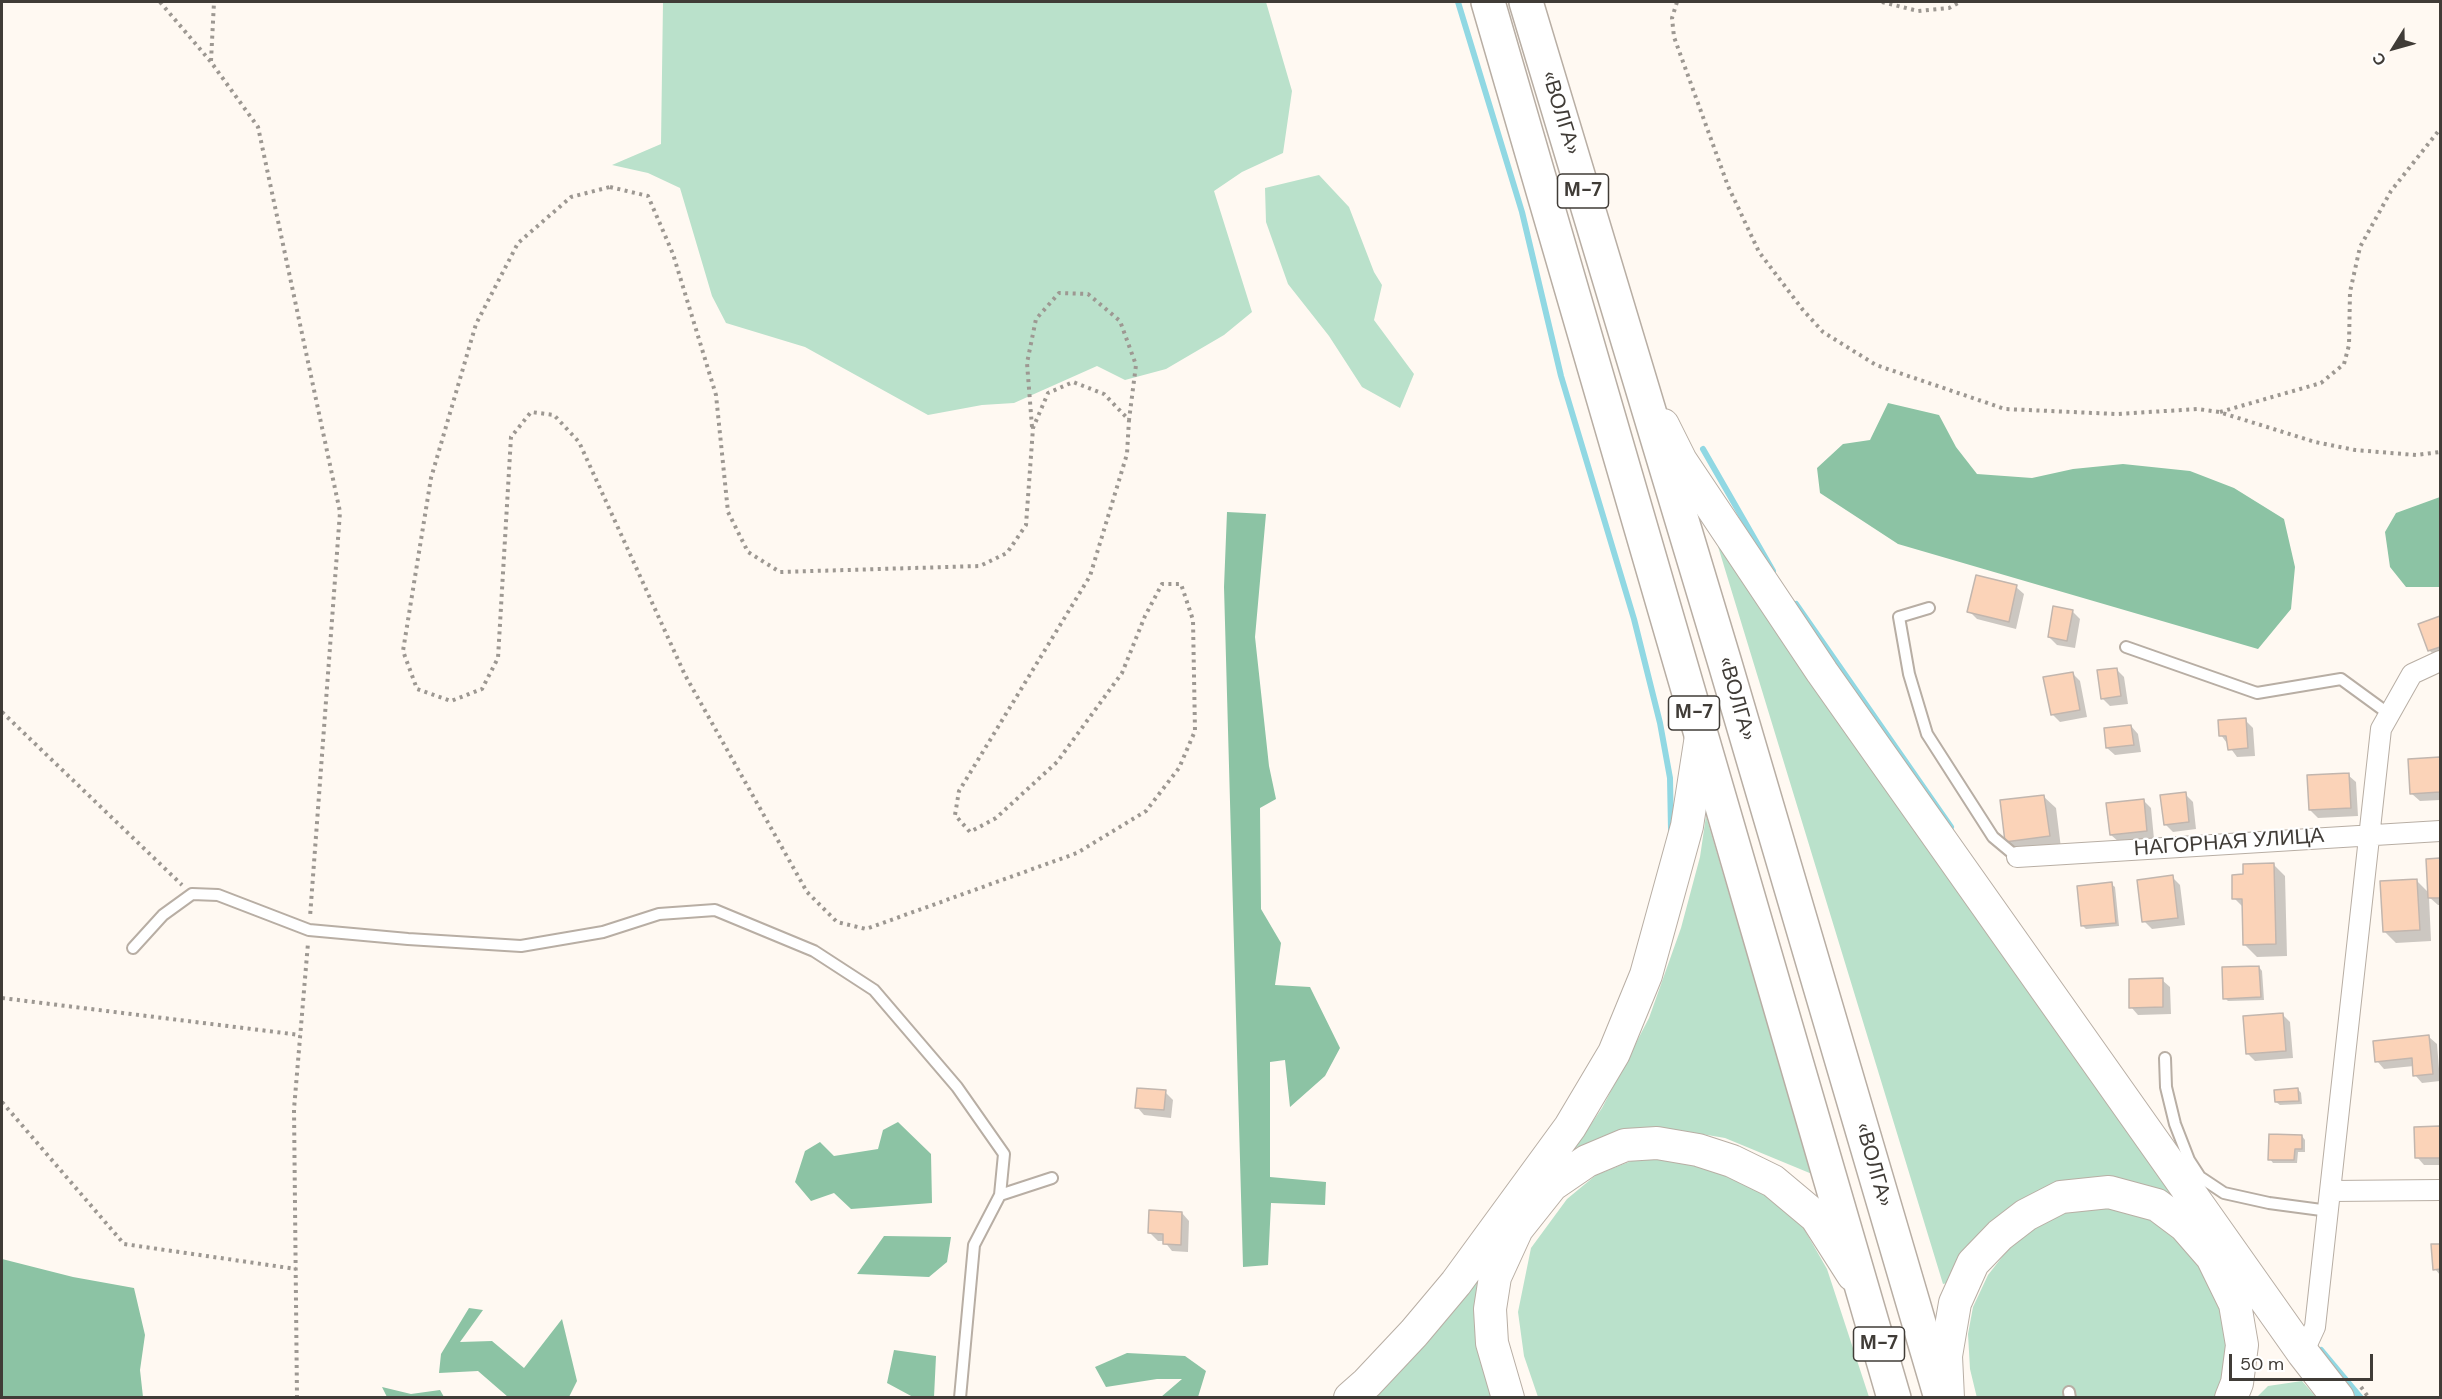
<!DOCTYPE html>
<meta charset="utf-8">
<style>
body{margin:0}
#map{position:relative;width:2442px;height:1399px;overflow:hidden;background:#fff9f2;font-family:"DM Sans",sans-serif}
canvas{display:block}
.frame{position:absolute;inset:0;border:3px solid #403c37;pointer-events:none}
.north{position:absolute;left:2364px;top:18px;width:60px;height:60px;-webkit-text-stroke:4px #fff;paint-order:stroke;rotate:233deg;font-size:16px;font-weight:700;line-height:24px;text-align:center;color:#403c37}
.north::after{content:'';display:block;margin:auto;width:21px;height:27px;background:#403c37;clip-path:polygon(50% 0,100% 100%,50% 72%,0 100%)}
.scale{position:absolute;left:2229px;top:1354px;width:144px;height:27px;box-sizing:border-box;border:3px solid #403c37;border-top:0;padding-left:8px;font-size:18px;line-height:21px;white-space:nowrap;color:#403c37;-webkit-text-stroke:4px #fff;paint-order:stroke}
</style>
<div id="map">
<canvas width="2442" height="1399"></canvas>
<div class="frame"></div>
<div class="north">С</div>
<div class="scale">50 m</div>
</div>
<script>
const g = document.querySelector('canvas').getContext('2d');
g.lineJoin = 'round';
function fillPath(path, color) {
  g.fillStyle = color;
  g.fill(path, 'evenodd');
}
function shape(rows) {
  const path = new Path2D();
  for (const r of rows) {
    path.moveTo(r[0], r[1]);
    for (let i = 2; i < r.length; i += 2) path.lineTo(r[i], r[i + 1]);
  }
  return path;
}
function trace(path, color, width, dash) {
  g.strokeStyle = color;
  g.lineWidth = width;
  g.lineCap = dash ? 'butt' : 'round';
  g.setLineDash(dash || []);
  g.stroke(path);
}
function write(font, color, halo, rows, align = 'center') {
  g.font = font + ' "DM Sans",sans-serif';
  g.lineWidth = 4.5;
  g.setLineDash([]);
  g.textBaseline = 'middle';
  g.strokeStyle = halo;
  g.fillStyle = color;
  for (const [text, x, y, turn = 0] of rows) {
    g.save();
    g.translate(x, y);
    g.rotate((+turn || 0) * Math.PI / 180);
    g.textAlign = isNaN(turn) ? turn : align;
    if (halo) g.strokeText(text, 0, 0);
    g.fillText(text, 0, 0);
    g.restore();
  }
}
fillPath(shape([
 [663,2,1266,2,1292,91,1283,153,1242,172,1214,191,1252,312,1224,335,1166,369,1125,380,1097,366,1014,403,982,405,928,415,805,347,726,323,712,296,680,188,648,173,612,165,661,144],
 [1319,175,1349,207,1374,272,1382,285,1374,320,1414,374,1400,408,1362,387,1329,336,1288,284,1266,222,1265,188],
 [1713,530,2191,1213,2101,1181,1952,1282,1943,1284],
 [1706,816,1812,1174,1725,1138,1678,1130,1630,1134,1567,1159,1602,1108,1649,1018,1681,928,1700,857],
 [1644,1156,1690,1156,1792,1208,1827,1269,1869,1397,1538,1397,1524,1356,1518,1312,1531,1248,1567,1199,1596,1175],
 [2077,1204,2148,1210,2189,1241,2217,1283,2230,1333,2219,1397,1977,1398,1970,1369,1968,1334,1973,1307,1988,1275,2013,1243,2040,1222],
 [1498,1247,1495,1397,1368,1398],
 [2302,1381,2316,1397,2257,1397,2268,1386]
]), '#bae1cb');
fillPath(shape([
 [1888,403,1939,415,1956,447,1977,474,2032,478,2073,469,2123,464,2190,471,2234,488,2284,519,2295,567,2291,609,2258,649,1898,544,1820,493,1817,468,1843,444,1870,440],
 [2440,497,2440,587,2406,587,2390,567,2385,532,2396,513],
 [1227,512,1266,514,1255,637,1269,766,1276,799,1260,808,1261,909,1281,943,1275,985,1310,987,1340,1048,1325,1076,1290,1107,1285,1060,1270,1062,1270,1177,1326,1182,1325,1205,1271,1203,1268,1265,1243,1267,1224,587],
 [898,1122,931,1154,932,1203,851,1209,834,1193,811,1201,795,1182,805,1151,820,1142,834,1156,878,1149,883,1130],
 [884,1236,951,1237,947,1262,929,1277,857,1274],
 [2,1259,73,1277,134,1288,145,1335,140,1370,143,1397,2,1397],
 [469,1308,483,1310,460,1342,492,1341,524,1368,562,1319,577,1381,569,1397,508,1397,478,1371,439,1373,441,1354],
 [894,1350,936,1356,934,1397,913,1397,887,1383],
 [1127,1353,1185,1356,1206,1371,1198,1397,1161,1397,1182,1379,1157,1379,1106,1387,1095,1367],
 [382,1387,411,1394,440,1390,444,1397,387,1397]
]), '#8cc3a4');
fillPath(shape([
 [2016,587,2024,594,2016,629,1977,619,1969,611],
 [2072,611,2080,619,2075,648,2057,645,2049,637],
 [2440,617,2440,657,2437,658,2429,650,2420,625],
 [2116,669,2124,677,2128,704,2110,706,2102,698],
 [2072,673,2080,681,2087,717,2060,722,2052,714],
 [2245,720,2253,728,2255,756,2237,757,2221,735],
 [2131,726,2138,734,2141,752,2115,755,2107,748],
 [2440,758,2440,800,2420,801,2412,794,2410,760],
 [2348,775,2356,782,2358,816,2318,818,2310,810],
 [2185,794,2193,802,2196,829,2173,832,2165,824],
 [2043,796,2056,808,2061,848,2019,853,2007,841],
 [2144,801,2151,808,2154,839,2119,842,2111,835],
 [2428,860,2440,860,2440,905,2438,905,2429,897,2431,941,2396,943,2384,931,2417,881,2430,894],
 [2273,864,2285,876,2287,956,2257,957,2245,945,2244,908,2234,898,2244,876],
 [2172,877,2180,885,2185,925,2152,929,2144,921],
 [2111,884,2115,887,2119,926,2086,929,2083,926],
 [2259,967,2262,971,2264,1000,2228,1001,2225,998],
 [2162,980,2170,987,2171,1014,2138,1015,2131,1007],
 [2283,1015,2290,1022,2293,1058,2255,1061,2247,1053],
 [2429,1037,2437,1044,2440,1081,2422,1083,2415,1075,2414,1066,2384,1069,2377,1061],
 [2298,1089,2301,1093,2302,1104,2280,1105,2276,1102],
 [1165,1092,1173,1100,1171,1118,1144,1115,1137,1107],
 [2416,1128,2440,1128,2440,1165,2424,1165,2417,1157],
 [2302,1136,2305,1140,2305,1152,2298,1152,2297,1163,2273,1163,2270,1159],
 [1182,1213,1189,1221,1188,1252,1172,1251,1164,1241,1158,1241,1150,1233],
 [2440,1245,2440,1275,2435,1269,2433,1246]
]), '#0003');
trace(shape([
 [1458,2,1522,212,1561,376,1634,619,1660,723,1670,778,1671,830],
 [1703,449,1773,571],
 [1796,604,1951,827],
 [2321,1350,2361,1398]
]), '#91d8e3', 6);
const building = shape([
 [1976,575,2017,585,2009,622,1967,612,1976,575],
 [2053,606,2073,610,2067,641,2048,637,2053,606],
 [2440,616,2440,647,2428,651,2418,624,2440,616],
 [2117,668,2121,696,2101,699,2097,670,2117,668],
 [2073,672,2080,710,2051,715,2043,677,2073,672],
 [2246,718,2248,748,2228,750,2226,736,2219,736,2218,720,2246,718],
 [2131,725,2134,745,2106,748,2104,728,2131,725],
 [2440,757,2440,792,2410,794,2408,759,2440,757],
 [2349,773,2351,808,2309,810,2307,775,2349,773],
 [2186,792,2189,822,2164,825,2160,795,2186,792],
 [2044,795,2050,836,2005,842,2000,800,2044,795],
 [2144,799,2147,831,2110,835,2106,803,2144,799],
 [2440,858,2440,898,2428,898,2426,859,2440,858],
 [2274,863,2276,944,2243,945,2242,899,2232,899,2232,875,2243,874,2243,864,2274,863],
 [2173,875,2178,918,2142,922,2137,880,2173,875],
 [2417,879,2420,930,2383,932,2380,881,2417,879],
 [2112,882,2116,923,2081,926,2077,886,2112,882],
 [2259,966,2261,997,2223,999,2222,967,2259,966],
 [2163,978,2163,1007,2129,1008,2129,979,2163,978],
 [2283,1013,2286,1051,2246,1054,2243,1016,2283,1013],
 [2429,1035,2433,1074,2413,1076,2412,1058,2375,1062,2373,1041,2429,1035],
 [1137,1088,1166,1090,1164,1110,1135,1108,1137,1088],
 [2298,1088,2299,1101,2275,1102,2274,1090,2298,1088],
 [2440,1126,2440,1158,2415,1158,2414,1127,2440,1126],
 [2269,1134,2302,1135,2302,1149,2295,1149,2294,1160,2268,1160,2269,1134],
 [1149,1210,1182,1212,1181,1245,1163,1244,1163,1234,1148,1233,1149,1210],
 [2431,1244,2440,1244,2440,1269,2433,1270,2431,1244]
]);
fillPath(building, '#fbd3b8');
trace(building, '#c2b6ae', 1.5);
const service = shape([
 [1929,608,1899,617,1909,674,1927,734,1993,837,2017,857],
 [2126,647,2257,693,2341,679,2389,714],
 [133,948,163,915,192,894,218,895,309,930,408,939,521,946,603,932,659,914,715,910,814,951,874,990,957,1087,1004,1154,1000,1195],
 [2165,1058,2166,1087,2175,1124,2189,1160,2200,1177,2224,1193,2269,1203,2329,1211],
 [2069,1392,2070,1398],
 [960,1398,974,1245,1000,1195,1052,1178]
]);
const minor = shape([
 [2017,857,2440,831],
 [2331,1191,2440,1190],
 [2303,1353,2315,1327,2381,729,2412,674,2440,661]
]);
const primary = shape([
 [1663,425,1681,461,1822,672,2303,1353,2338,1398],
 [1350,1398,1367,1383,1414,1333,1456,1283,1570,1127,1614,1053,1646,975,1687,826,1701,736],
 [1508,1398,1492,1343,1490,1309,1495,1277,1517,1229,1552,1185,1587,1161,1625,1145,1657,1143,1698,1150,1732,1161,1773,1181,1816,1217,1853,1275],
 [1948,1398,1946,1356,1955,1303,1973,1263,2000,1235,2026,1215,2061,1197,2109,1192,2157,1205,2185,1226,2212,1257,2235,1304,2242,1345,2237,1383,2231,1398]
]);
const trunk = shape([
 [1488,2,1894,1398],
 [1526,2,1724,660,1941,1398]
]);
trace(service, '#b8aea4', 14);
trace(minor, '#b8aea4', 22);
trace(primary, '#b8aea4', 34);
trace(trunk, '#b8aea4', 36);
trace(shape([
 [160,2,211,62,258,127,340,512,310,917],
 [1677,2,1672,18,1674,37,1728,186,1759,252,1803,310,1823,332,1876,365,2005,409,2117,414,2198,409,2219,412,2315,442,2355,450,2416,455,2440,452],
 [1882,2,1918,11,1949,8,1960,2],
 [211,61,214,2],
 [610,187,648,196,673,254,716,395,728,512,748,552,780,572,980,566,1007,553,1026,525,1033,428,1048,393,1073,382,1104,394,1129,420,1127,454,1090,576,959,791,955,815,970,832,996,818,1057,762,1122,673,1145,616,1162,584,1181,584,1193,620,1195,731,1179,768,1146,811,1077,853,866,929,837,922,807,892,685,675,579,442,554,415,531,412,511,437,498,658,482,689,451,701,417,689,403,651,431,478,476,324,518,243,571,197,610,187],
 [2220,412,2321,383,2344,364,2349,345,2350,292,2360,247,2391,191,2440,129],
 [1032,427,1027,363,1036,319,1059,293,1088,294,1120,321,1136,365,1129,420],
 [2,712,182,885],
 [2,998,300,1035],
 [2,1102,124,1244,296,1269],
 [2361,1387,2369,1398],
 [297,1398,294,1109,308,943]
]), '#9d9892', 4, [3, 4.5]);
trace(service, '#fff', 10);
trace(minor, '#fff', 20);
trace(primary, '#fff', 32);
trace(trunk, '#fff', 33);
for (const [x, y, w] of [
 [1583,191,51],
 [1694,713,51],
 [1879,1344,51]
]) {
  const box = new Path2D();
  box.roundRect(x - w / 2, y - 17, w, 34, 4.5);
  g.fillStyle = '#fff';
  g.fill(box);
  trace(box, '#403c37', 1.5);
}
write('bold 20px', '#403c37', null, [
 ["М-7",1583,191],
 ["М-7",1694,713],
 ["М-7",1879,1344]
]);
write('21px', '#403c37', '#fff', [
 ["«ВОЛГА»",1560,113,73],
 ["«ВОЛГА»",1736,699,74],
 ["НАГОРНАЯ УЛИЦА",2229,843,-4],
 ["«ВОЛГА»",1873,1165,74]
]);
</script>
